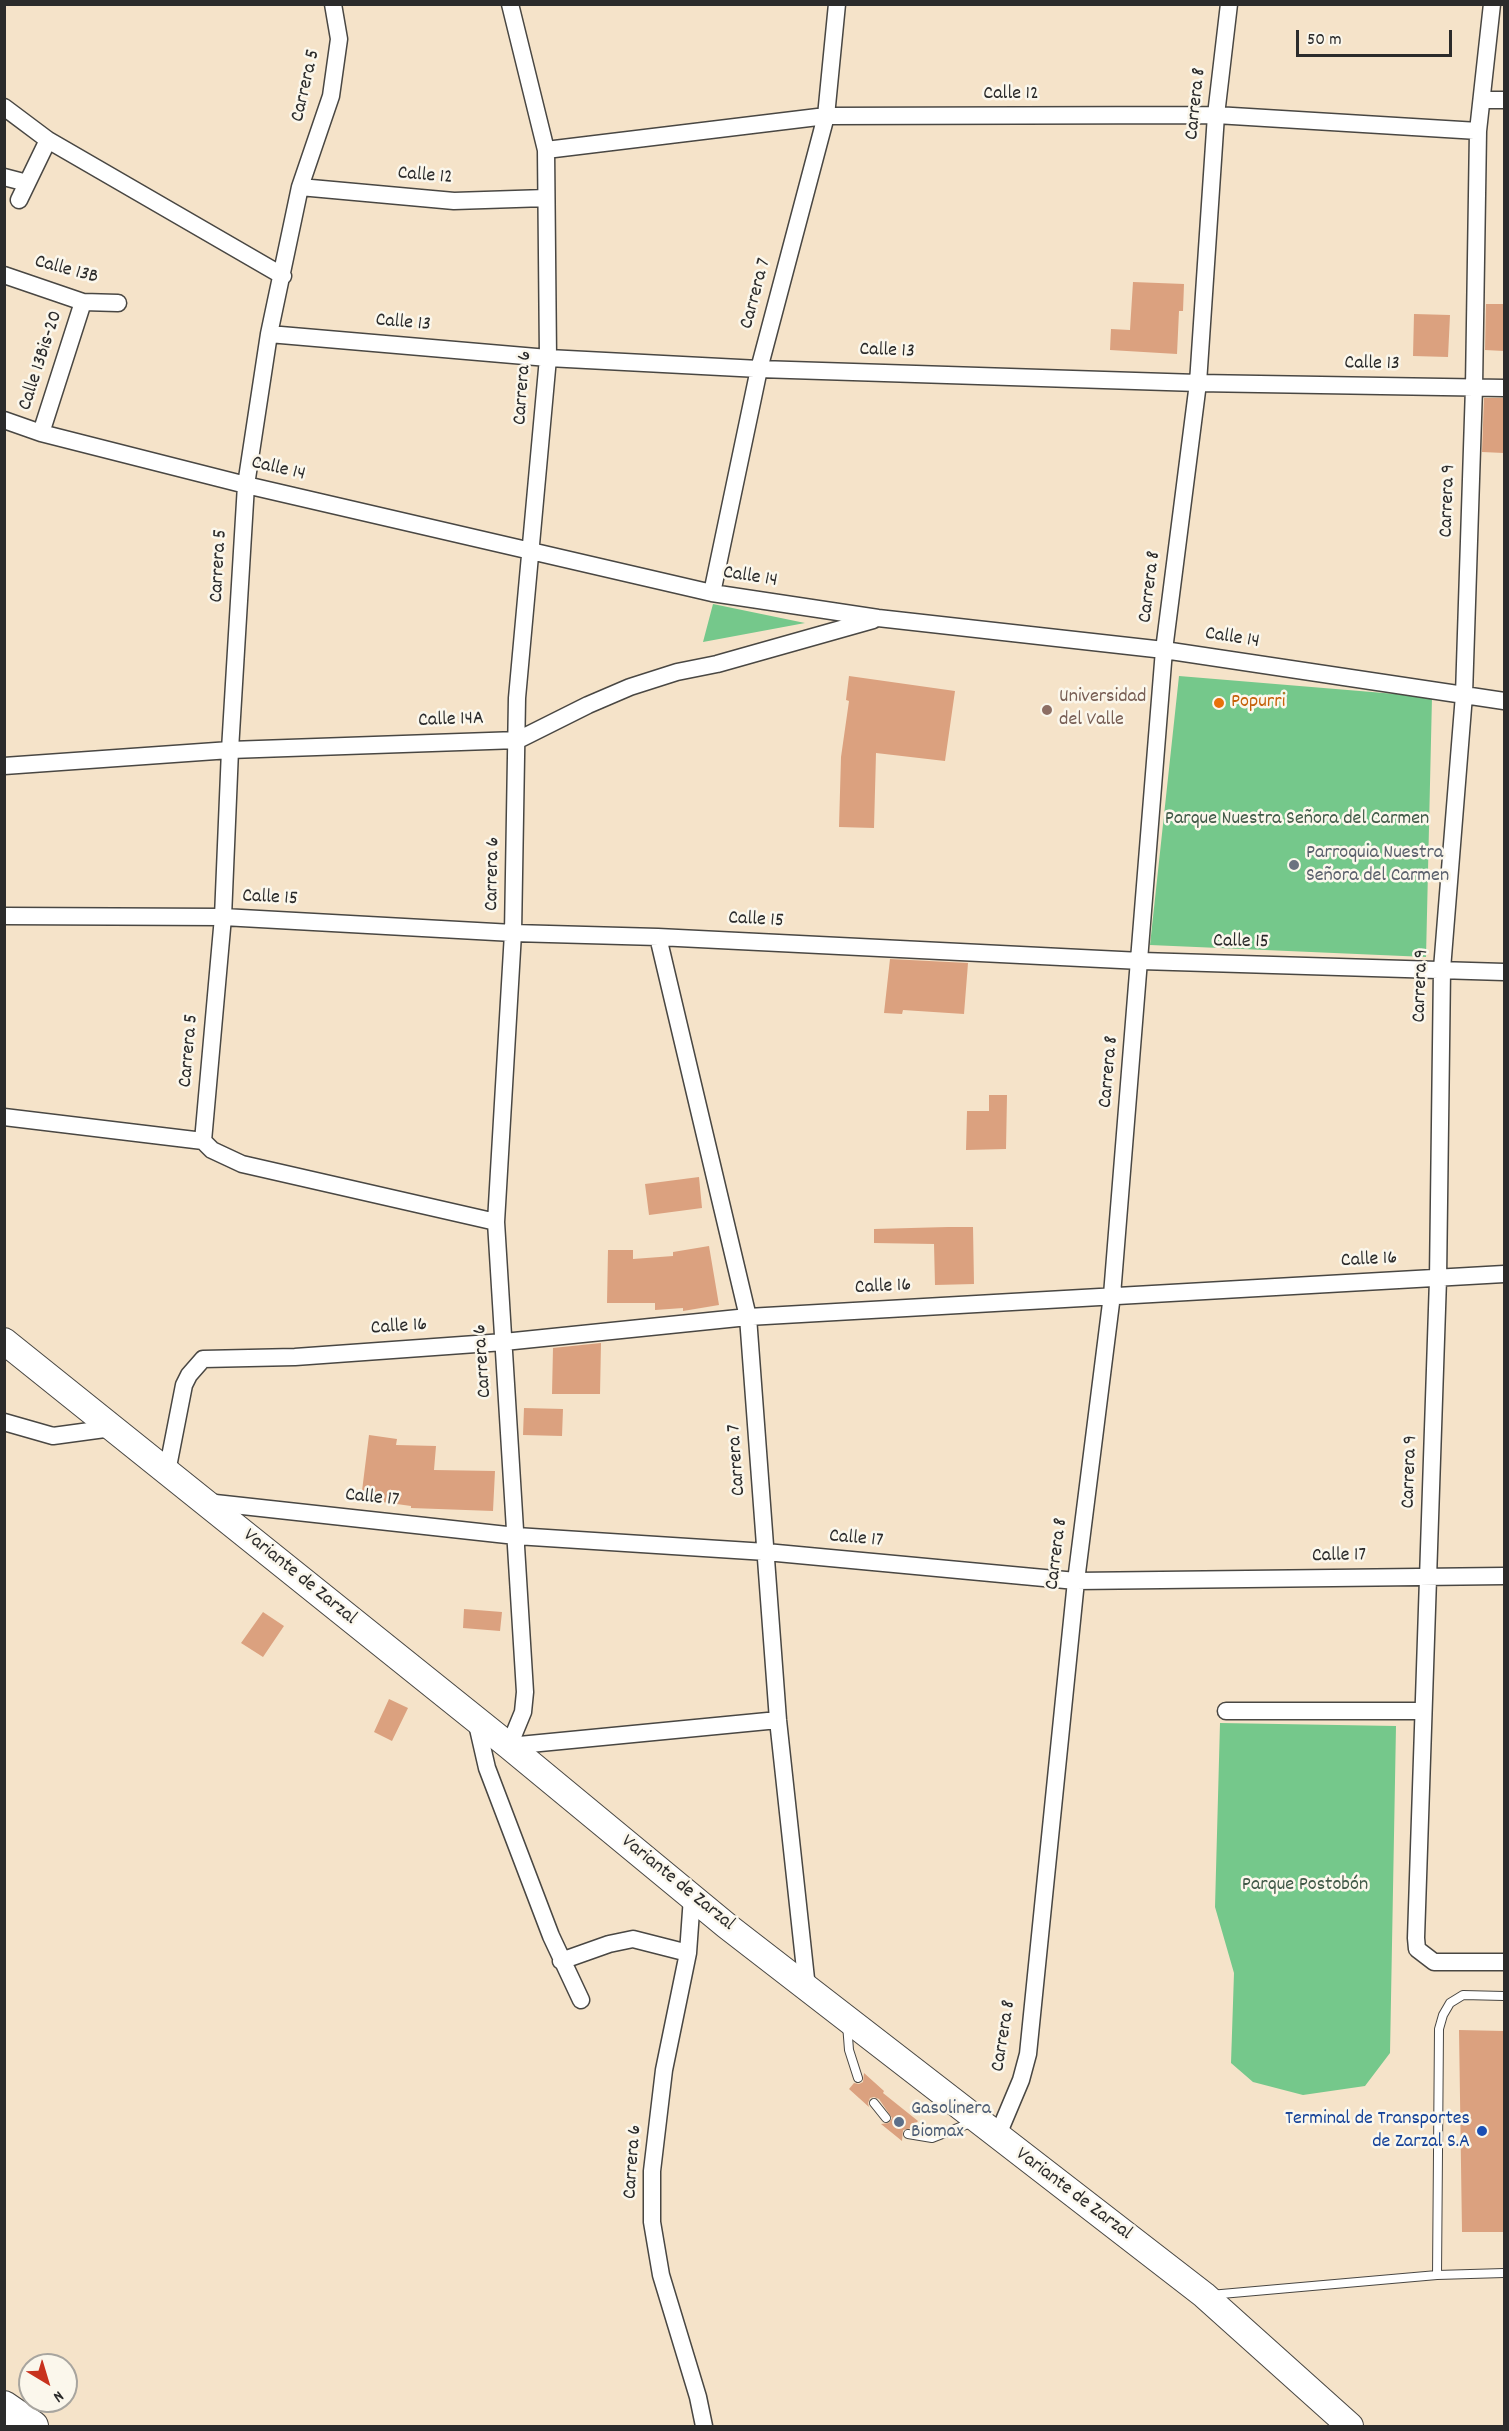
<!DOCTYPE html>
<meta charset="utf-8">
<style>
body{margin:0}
#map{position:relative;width:1509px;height:2431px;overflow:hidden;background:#f5e3c9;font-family:Dekko,sans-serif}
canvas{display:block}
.frame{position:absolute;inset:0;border:6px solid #2b2b2b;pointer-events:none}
.north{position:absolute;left:18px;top:2353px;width:60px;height:60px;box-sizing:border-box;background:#fbf7ec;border:2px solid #a8a59f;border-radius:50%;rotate:142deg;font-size:16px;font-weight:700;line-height:24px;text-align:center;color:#2b2b2b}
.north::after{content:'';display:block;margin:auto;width:21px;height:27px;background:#c8321e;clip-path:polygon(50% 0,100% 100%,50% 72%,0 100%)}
.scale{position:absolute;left:1296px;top:30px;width:156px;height:27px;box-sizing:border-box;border:3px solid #2b2b2b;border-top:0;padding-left:8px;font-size:18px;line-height:21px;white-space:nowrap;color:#2b2b2b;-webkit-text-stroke:4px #fbf7ec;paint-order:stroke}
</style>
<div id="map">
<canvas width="1509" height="2431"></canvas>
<div class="frame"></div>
<div class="north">N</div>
<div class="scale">50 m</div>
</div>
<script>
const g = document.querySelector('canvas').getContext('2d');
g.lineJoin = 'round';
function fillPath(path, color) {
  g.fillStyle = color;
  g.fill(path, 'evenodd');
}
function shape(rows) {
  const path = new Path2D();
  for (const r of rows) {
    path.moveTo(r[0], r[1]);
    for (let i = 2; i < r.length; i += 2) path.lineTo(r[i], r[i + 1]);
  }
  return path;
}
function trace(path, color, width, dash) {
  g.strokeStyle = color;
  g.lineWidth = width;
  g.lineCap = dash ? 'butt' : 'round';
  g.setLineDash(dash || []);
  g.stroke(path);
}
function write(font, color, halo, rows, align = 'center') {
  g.font = font + ' Dekko,sans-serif';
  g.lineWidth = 5;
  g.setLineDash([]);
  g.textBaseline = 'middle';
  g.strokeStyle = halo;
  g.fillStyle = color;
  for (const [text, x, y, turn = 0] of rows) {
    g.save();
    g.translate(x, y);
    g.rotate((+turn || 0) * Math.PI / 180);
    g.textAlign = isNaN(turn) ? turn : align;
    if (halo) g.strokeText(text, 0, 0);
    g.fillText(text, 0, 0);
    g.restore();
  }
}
fillPath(shape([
 [713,604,805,623,703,642],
 [1179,676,1432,697,1426,957,1150,945],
 [1220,1723,1396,1726,1390,2053,1365,2086,1303,2095,1253,2082,1231,2063,1234,1973,1215,1907]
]), '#75c88b');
fillPath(shape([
 [1133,282,1184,284,1183,311,1179,311,1177,354,1110,350,1111,329,1130,330],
 [1486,304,1504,304,1504,351,1485,350],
 [1414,314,1450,315,1448,357,1413,356],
 [1484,398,1504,398,1504,453,1482,452],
 [849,676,955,691,945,761,876,753,874,828,839,827,841,757,849,701,846,700],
 [890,959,968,963,964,1014,903,1010,902,1014,884,1013],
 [989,1095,1007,1095,1006,1149,966,1150,967,1111,989,1111],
 [699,1177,702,1208,649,1215,645,1184],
 [948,1227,973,1227,974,1284,935,1285,934,1244,874,1243,874,1229],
 [709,1246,719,1305,683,1311,683,1308,655,1310,655,1303,607,1303,608,1250,633,1250,633,1259,673,1256,673,1252],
 [601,1343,600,1394,552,1394,553,1348],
 [524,1408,563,1409,562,1436,523,1435],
 [369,1435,397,1439,396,1445,436,1446,434,1470,495,1471,493,1511,411,1508,411,1506,361,1499],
 [464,1609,502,1612,500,1631,463,1628],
 [263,1612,284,1626,263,1657,241,1643],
 [389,1699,408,1708,392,1741,374,1732],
 [1459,2030,1504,2031,1504,2232,1462,2232],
 [864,2073,884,2091,883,2093,918,2121,912,2128,903,2130,902,2141,881,2124,889,2123,892,2118,879,2099,874,2097,870,2098,868,2103,869,2107,849,2089,854,2083,859,2084,863,2082]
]), '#dba17f');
const lane = shape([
 [847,2024,849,2050,858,2078],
 [874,2103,886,2118],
 [908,2134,932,2138,973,2122],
 [1437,2275,1439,2029,1443,2015,1450,2003,1463,1995,1504,1996],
 [1210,2295,1437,2275,1504,2273]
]);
const street = shape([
 [510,4,546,150,548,358,517,698,513,933,496,1222,525,1692,523,1712,509,1746,778,1720],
 [1492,4,1478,131,1474,387,1464,695,1442,969,1438,1279,1416,1938,1417,1949,1434,1962,1504,1962],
 [1482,100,1504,100],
 [4,107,48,140,283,276],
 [546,150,826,116,1216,115,1478,131],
 [4,177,27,183],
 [300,187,454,201,546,198],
 [19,200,48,140],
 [4,275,83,302,118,303],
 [269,334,548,358,759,369,1198,383,1504,388],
 [4,420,41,433,246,485,712,593,878,618,1164,650,1504,701],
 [41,433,83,302],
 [712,593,759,369,826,116,837,4],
 [4,766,230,750,518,740,588,705,630,687,677,672,717,664,873,620],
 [4,916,223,917,513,933,658,937,1141,961,1504,972],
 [658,937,748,1317,778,1720,807,1988],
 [4,1117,203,1141,212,1150,242,1164,496,1222],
 [203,1141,223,917,230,750,246,485,269,334,300,187,331,96,339,39,333,4],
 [4,1422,53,1436,112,1428],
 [167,1472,184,1385,189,1375,203,1359,295,1357,504,1342,748,1317,1504,1274],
 [206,1502,516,1536,766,1552,1076,1581,1504,1576],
 [1226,1711,1423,1711],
 [476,1720,487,1768,551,1936,581,2000],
 [692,1897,688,1953,664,2070,652,2171,652,2222,661,2275,698,2397,704,2426],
 [561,1961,609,1944,633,1939,688,1953],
 [997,2137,1021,2080,1028,2054,1076,1581,1112,1295,1164,650,1198,383,1216,115,1229,4]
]);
const primary = shape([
 [4,1341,509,1746,727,1926,1204,2295,1350,2426]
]);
const highway = shape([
 [4,2406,33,2426]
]);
trace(lane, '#494743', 10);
trace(street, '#494743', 19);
trace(primary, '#494743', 28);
trace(highway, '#494743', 32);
trace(lane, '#fff', 8);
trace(street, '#fff', 16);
trace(primary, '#fff', 26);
trace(highway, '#fff', 30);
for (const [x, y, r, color] of [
 [1219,703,6,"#e8710a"],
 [1047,710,6,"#8d6e63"],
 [1294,865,6,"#6b7280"],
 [899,2122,6,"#5c6f8a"],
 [1482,2131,6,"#1a4fb4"]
]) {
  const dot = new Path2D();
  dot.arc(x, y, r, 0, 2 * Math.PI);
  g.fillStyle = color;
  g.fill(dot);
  trace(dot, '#fbf7ec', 2);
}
write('20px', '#2b2b2b', '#fbf7ec', [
 ["Carrera 5",307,86,-77],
 ["Calle 12",1011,95],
 ["Carrera 8",1197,104,-84],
 ["Calle 12",425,177,5],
 ["Calle 13B",66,271,15],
 ["Carrera 7",757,294,-75],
 ["Calle 13",403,324,5],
 ["Calle 13",887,352,2],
 ["Calle 13Bis-20",42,361,-72],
 ["Calle 13",1372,365,1],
 ["Carrera 6",524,388,-86],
 ["Calle 14",278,470,13],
 ["Carrera 9",1449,501,-88],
 ["Carrera 5",220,566,-87],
 ["Calle 14",750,578,9],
 ["Carrera 8",1151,587,-83],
 ["Calle 14",1232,639,9],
 ["Calle 14A",451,721,-2],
 ["Carrera 6",494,874,-89],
 ["Calle 15",270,899,3],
 ["Calle 15",756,921,3],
 ["Calle 15",1241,943,1],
 ["Carrera 9",1422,986,-88],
 ["Carrera 5",190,1051,-85],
 ["Carrera 8",1110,1072,-85],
 ["Calle 16",1369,1261,-3],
 ["Calle 16",883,1288,-3],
 ["Calle 16",399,1328,-4],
 ["Carrera 6",484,1361,-94],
 ["Carrera 7",738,1460,-94],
 ["Carrera 9",1411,1472,-88],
 ["Calle 17",372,1499,6],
 ["Calle 17",856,1540,5],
 ["Carrera 8",1058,1554,-83],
 ["Calle 17",1339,1557,-1],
 ["Variante de Zarzal",299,1578,39],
 ["Variante de Zarzal",677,1884,39],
 ["Carrera 8",1005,2036,-81],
 ["Carrera 6",634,2162,-86],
 ["Variante de Zarzal",1073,2195,37]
]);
write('20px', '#785e54', '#fbf7ec', [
 ["Universidad",1059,698],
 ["del Valle",1059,721]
], 'left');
write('20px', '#c56008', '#fbf7ec', [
 ["Popurri",1231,703]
], 'left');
write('20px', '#415a48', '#fbf7ec', [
 ["Parque Nuestra Señora del Carmen",1297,820],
 ["Parque Postobón",1305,1886]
]);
write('20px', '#5b616d', '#fbf7ec', [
 ["Parroquia Nuestra",1306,854],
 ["Señora del Carmen",1306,877]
], 'left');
write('20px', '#4e5e75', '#fbf7ec', [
 ["Gasolinera",911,2110],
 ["Biomax",911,2133]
], 'left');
write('20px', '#164399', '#fbf7ec', [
 ["Terminal de Transportes",1470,2120],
 ["de Zarzal S.A",1470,2143]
], 'right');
</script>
